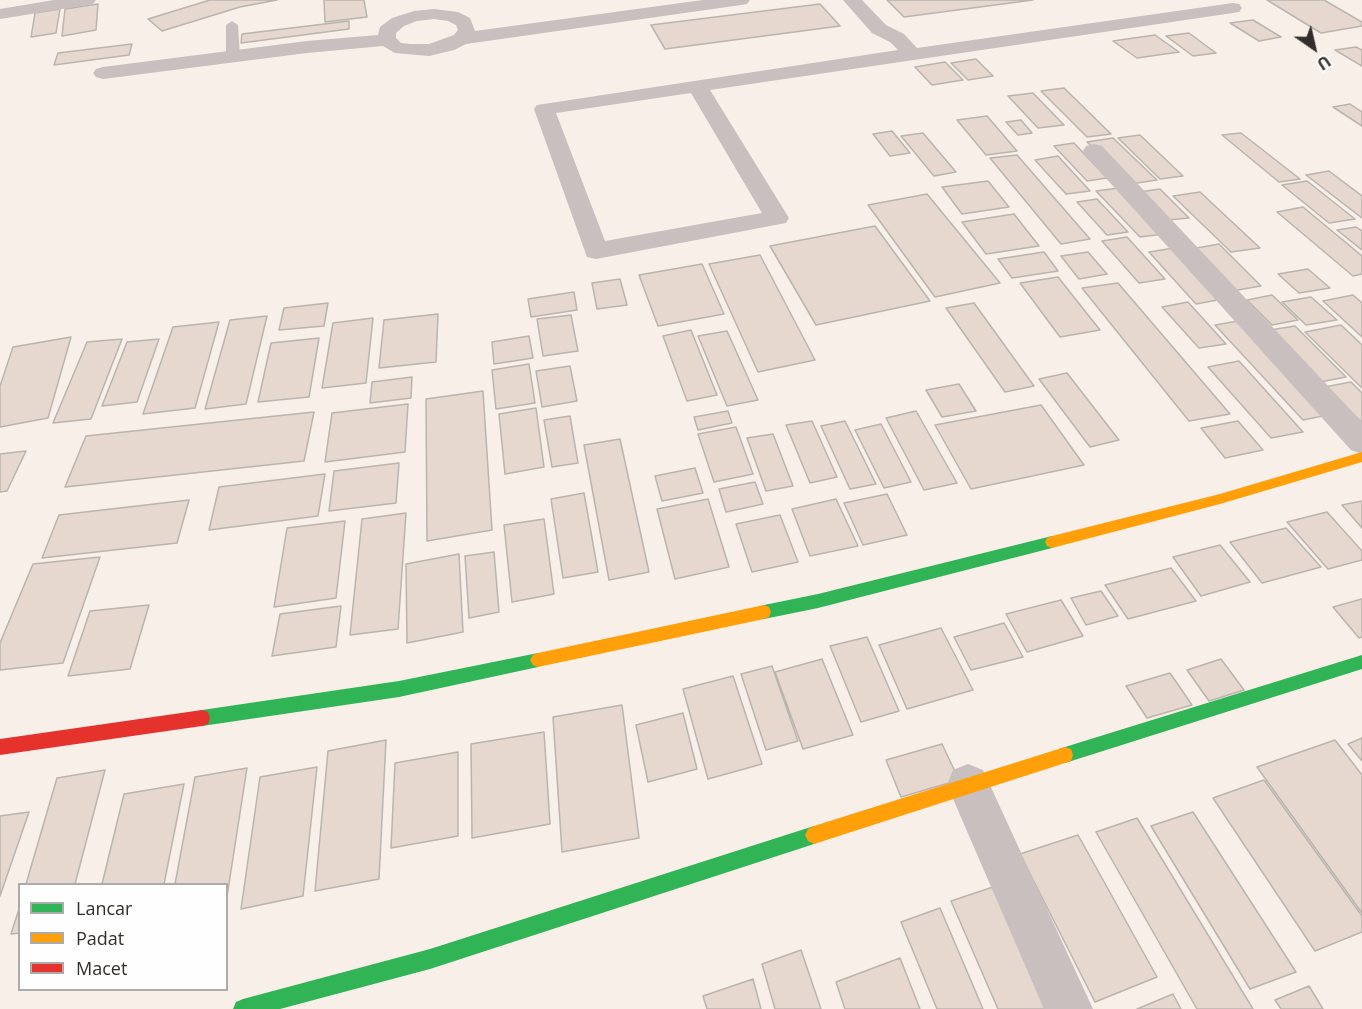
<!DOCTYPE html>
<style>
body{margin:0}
#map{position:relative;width:1362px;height:1009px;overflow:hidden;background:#f7efe8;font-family:"Open Sans",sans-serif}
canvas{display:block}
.legend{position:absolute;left:18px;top:883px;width:210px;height:108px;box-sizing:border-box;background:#fefefe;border:2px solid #adaba9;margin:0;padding:8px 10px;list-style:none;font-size:18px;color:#332e29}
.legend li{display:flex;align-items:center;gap:12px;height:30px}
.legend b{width:30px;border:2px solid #adaba9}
.north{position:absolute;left:1284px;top:18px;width:60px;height:60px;-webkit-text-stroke:4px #fefefe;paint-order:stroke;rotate:146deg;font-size:16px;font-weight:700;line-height:24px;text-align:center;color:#332e29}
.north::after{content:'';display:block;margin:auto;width:21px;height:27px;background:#332e29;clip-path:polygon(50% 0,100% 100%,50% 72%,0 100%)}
</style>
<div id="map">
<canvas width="1362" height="1009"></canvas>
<ul class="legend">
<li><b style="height:8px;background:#30b455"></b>Lancar</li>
<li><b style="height:8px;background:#ff9f0a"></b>Padat</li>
<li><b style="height:8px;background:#e5322d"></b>Macet</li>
</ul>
<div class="north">U</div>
</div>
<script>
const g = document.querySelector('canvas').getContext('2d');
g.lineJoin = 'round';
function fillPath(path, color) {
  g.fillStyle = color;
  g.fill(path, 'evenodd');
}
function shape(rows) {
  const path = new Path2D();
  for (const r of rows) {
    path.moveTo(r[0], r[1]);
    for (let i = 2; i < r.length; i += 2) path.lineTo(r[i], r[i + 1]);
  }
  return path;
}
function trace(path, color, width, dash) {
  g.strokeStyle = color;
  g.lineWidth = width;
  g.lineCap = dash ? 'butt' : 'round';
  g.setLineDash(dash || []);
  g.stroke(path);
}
const building = shape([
 [210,0,277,0,240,7,162,31,148,19,210,0],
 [324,0,364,0,367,17,325,22,324,0],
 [887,0,1033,0,904,17,887,0],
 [1267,0,1324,0,1362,22,1362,26,1321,33,1267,0],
 [98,4,96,30,62,36,65,9,98,4],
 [820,4,840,26,665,49,651,25,820,4],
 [60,9,56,33,31,37,35,13,60,9],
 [1253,20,1281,37,1259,41,1230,23,1253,20],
 [349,21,349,29,241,43,242,34,349,21],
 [1189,33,1216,53,1193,56,1166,36,1189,33],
 [1155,35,1179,52,1137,58,1113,41,1155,35],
 [132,44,129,55,54,65,58,53,132,44],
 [1356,47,1362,50,1362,66,1335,50,1356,47],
 [976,59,993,76,968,80,951,63,976,59],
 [945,62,963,80,932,85,915,67,945,62],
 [1064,88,1111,134,1087,137,1041,91,1064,88],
 [1033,93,1064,125,1038,128,1008,96,1033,93],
 [1350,104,1362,112,1362,126,1333,107,1350,104],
 [987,116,1017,151,986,155,957,120,987,116],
 [1021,120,1032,133,1018,135,1006,122,1021,120],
 [892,131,910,153,890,156,873,134,892,131],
 [923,133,956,172,934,176,901,136,923,133],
 [1241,133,1300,179,1279,182,1222,135,1241,133],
 [1140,135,1183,176,1160,179,1118,138,1140,135],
 [1113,138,1157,180,1130,184,1087,142,1113,138],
 [1074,143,1107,178,1087,181,1054,146,1074,143],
 [1017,155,1090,239,1061,244,990,158,1017,155],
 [1058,156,1090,191,1066,194,1035,160,1058,156],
 [1329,171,1362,196,1362,218,1306,175,1329,171],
 [988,181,1009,207,962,214,942,187,988,181],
 [1307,181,1355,219,1329,223,1282,185,1307,181],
 [1119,188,1164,234,1140,237,1096,191,1119,188],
 [1160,189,1189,218,1167,220,1139,192,1160,189],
 [1200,192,1260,248,1231,252,1173,196,1200,192],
 [927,194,1000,283,935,297,868,205,927,194],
 [1097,199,1128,232,1107,235,1077,202,1097,199],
 [1303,207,1362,256,1362,274,1353,276,1277,212,1303,207],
 [1014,214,1039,246,986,254,962,222,1014,214],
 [875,226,930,301,816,325,770,246,875,226],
 [1356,227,1362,231,1362,250,1337,230,1356,227],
 [1127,237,1165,279,1139,283,1102,241,1127,237],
 [1219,244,1261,286,1232,291,1191,249,1219,244],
 [1174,248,1223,299,1196,304,1149,252,1174,248],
 [1044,252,1058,271,1012,278,998,259,1044,252],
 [1088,252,1107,274,1079,279,1061,256,1088,252],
 [760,255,815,360,758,372,709,264,760,255],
 [702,264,724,314,658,326,639,275,702,264],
 [1308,269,1330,288,1299,293,1278,274,1308,269],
 [1058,277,1100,330,1060,337,1020,283,1058,277],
 [620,279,627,305,597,309,592,283,620,279],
 [1118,283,1230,414,1189,421,1082,288,1118,283],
 [574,292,577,310,531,317,528,299,574,292],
 [1272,295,1298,320,1272,325,1247,300,1272,295],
 [1353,295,1362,303,1362,337,1323,301,1353,295],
 [1311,297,1337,320,1306,325,1282,302,1311,297],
 [1188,302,1226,344,1199,348,1162,307,1188,302],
 [328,303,324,326,279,330,284,308,328,303],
 [974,303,1034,386,1005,392,946,308,974,303],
 [438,314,436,362,379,368,384,320,438,314],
 [571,315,578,351,543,356,537,319,571,315],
 [267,316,246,404,205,409,230,320,267,316],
 [373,318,366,383,322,388,333,323,373,318],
 [1238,321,1328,415,1303,420,1215,325,1238,321],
 [219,322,195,408,143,414,173,327,219,322],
 [1341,325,1362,345,1362,388,1305,332,1341,325],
 [1295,326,1346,377,1320,382,1270,330,1295,326],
 [691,330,717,395,687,401,663,336,691,330],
 [727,331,758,400,727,406,698,336,727,331],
 [529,336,533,358,494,364,492,342,529,336],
 [71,337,48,418,0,427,0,386,13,347,71,337],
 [319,338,309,397,258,402,271,343,319,338],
 [122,339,91,419,53,423,87,342,122,339],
 [159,339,137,402,102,406,127,342,159,339],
 [1239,361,1303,432,1271,438,1208,367,1239,361],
 [529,364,535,403,496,409,492,370,529,364],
 [570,366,577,401,542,407,536,371,570,366],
 [1067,373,1119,440,1090,447,1039,379,1067,373],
 [412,377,411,398,370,403,372,382,412,377],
 [1351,382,1362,393,1362,422,1319,388,1351,382],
 [959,384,976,411,942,417,926,390,959,384],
 [483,391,492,530,427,541,426,399,483,391],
 [408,404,405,452,325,462,332,413,408,404],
 [1041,405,1084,465,971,489,935,425,1041,405],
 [536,408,544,467,505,474,499,414,536,408],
 [728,411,732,423,698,430,694,417,728,411],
 [916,411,957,483,924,490,886,418,916,411],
 [314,412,304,461,65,487,86,436,314,412],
 [570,416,578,463,552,467,544,420,570,416],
 [812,421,837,477,810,483,786,425,812,421],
 [845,421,876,484,850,489,821,426,845,421],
 [1238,421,1263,450,1225,458,1201,428,1238,421],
 [881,424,911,482,884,488,855,430,881,424],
 [736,427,753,474,714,482,698,434,736,427],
 [773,434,793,486,766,491,747,438,773,434],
 [620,439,649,572,609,580,584,445,620,439],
 [26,451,7,491,0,492,0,454,26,451],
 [399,463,396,503,329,511,334,471,399,463],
 [695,468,703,493,662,501,655,476,695,468],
 [325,474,318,516,209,530,219,487,325,474],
 [755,482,763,504,726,512,719,489,755,482],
 [584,493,598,572,563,578,551,499,584,493],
 [887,494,907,535,863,545,844,503,887,494],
 [708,499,729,567,675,579,657,509,708,499],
 [836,499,858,546,810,556,792,509,836,499],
 [189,500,177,543,42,558,59,515,189,500],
 [1362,501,1362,528,1342,505,1362,501],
 [1327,512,1362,551,1362,560,1328,569,1287,522,1327,512],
 [406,513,398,629,350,635,362,519,406,513],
 [780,515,798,562,752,572,736,524,780,515],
 [544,519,554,594,512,602,504,525,544,519],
 [345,521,336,598,274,607,287,528,345,521],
 [1286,528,1321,567,1262,583,1230,542,1286,528],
 [1220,545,1250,582,1201,596,1173,557,1220,545],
 [494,552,499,612,469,618,465,556,494,552],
 [459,554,463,632,407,643,406,564,459,554],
 [100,557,63,663,0,670,0,643,33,564,100,557],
 [1171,568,1196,601,1128,619,1105,585,1171,568],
 [1101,591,1118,616,1086,625,1071,598,1101,591],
 [1362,599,1362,637,1359,638,1333,607,1362,599],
 [1061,600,1083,636,1027,652,1006,614,1061,600],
 [149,605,130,669,68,676,90,611,149,605],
 [341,606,336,647,272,656,280,614,341,606],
 [1004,623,1023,657,971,670,954,637,1004,623],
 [941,628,973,690,907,709,879,645,941,628],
 [867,637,899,711,861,722,830,646,867,637],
 [822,659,853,735,803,749,775,672,822,659],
 [1221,659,1244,690,1209,701,1187,670,1221,659],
 [772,666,798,741,766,750,741,674,772,666],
 [1170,673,1192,705,1147,718,1126,686,1170,673],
 [733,676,762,764,708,779,683,689,733,676],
 [622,705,639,838,562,852,553,717,622,705],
 [683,713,697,769,648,782,636,725,683,713],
 [544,732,550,824,472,838,471,744,544,732],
 [1362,738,1362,761,1348,744,1362,738],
 [386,740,379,879,315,891,328,751,386,740],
 [1335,740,1362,775,1362,913,1257,767,1335,740],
 [942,744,959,780,901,797,886,760,942,744],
 [458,752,458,836,391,848,395,763,458,752],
 [317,767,303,896,241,909,260,777,317,767],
 [247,768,226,903,226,884,175,884,195,777,247,768],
 [105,770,75,884,26,884,57,778,105,770],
 [1264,780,1362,916,1362,932,1315,951,1213,798,1264,780],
 [184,784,164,884,102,884,124,794,184,784],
 [29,812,0,896,0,816,29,812],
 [1193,812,1296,972,1250,989,1151,826,1193,812],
 [1137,818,1253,1009,1197,1009,1096,832,1137,818],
 [1078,835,1157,977,1095,1002,1020,854,1078,835],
 [993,887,1051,1009,998,1009,951,901,993,887],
 [20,906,20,933,11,934,20,906],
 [940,908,983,1009,937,1009,901,922,940,908],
 [801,950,821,1009,775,1009,762,964,801,950],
 [900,958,920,1009,845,1009,836,982,900,958],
 [753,979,761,1009,707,1009,703,996,753,979],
 [1309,986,1323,1009,1281,1009,1275,1000,1309,986],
 [1173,994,1181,1009,1137,1009,1173,994]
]);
fillPath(building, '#e6d8ce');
trace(building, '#bab4af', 1.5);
fillPath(shape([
 [232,21,238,25,240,57,233,61,226,57,226,25,232,21]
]), '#c8bfbe');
fillPath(shape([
 [54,0,96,0,93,4,87,5,0,19,0,9,54,0],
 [703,0,750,0,747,4,741,5,466,44,454,50,429,56,395,53,383,46,307,53,103,79,96,77,93,73,96,69,103,67,307,41,378,35,380,27,392,18,414,11,434,9,458,12,470,18,475,31,703,0],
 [434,19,448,21,456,25,458,30,454,35,429,44,410,44,401,43,396,38,396,33,404,26,417,21,434,19],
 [843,0,862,0,886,25,904,34,917,48,1233,3,1239,4,1242,8,1239,12,1233,13,710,90,789,218,786,223,596,259,587,257,534,109,537,105,898,50,890,42,872,33,843,0],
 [691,93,762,213,605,241,556,113,691,93],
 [1094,144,1102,146,1362,422,1362,454,1351,450,1086,156,1083,151,1086,146,1094,144],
 [968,764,983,770,1093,1009,1044,1009,947,785,953,770,968,764]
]), '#c8bfbe');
fillPath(shape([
 [1052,536,1057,538,1059,542,1057,546,1052,548,818,608,764,619,759,617,757,612,759,607,764,605,818,594,1052,536],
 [538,653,543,655,546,660,543,665,538,667,399,697,202,726,196,724,194,718,196,712,202,710,399,681,538,653],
 [1362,655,1362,669,1065,763,1059,761,1057,755,1059,749,1065,747,1362,655],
 [814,826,820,829,823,835,820,841,814,844,430,969,280,1009,233,1009,236,1002,243,999,430,949,814,826]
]), '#30b455');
fillPath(shape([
 [1362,452,1362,462,1220,504,1052,548,1047,546,1045,542,1047,538,1052,536,1220,494,1362,452],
 [764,605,769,607,771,612,769,617,764,619,538,667,533,665,530,660,533,655,538,653,764,605],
 [1065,747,1071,749,1073,755,1071,761,1065,763,814,844,808,841,805,835,808,829,814,826,1065,747]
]), '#ff9f0a');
fillPath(shape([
 [202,710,208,712,210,718,208,724,202,726,0,755,0,739,202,710]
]), '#e5322d');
</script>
